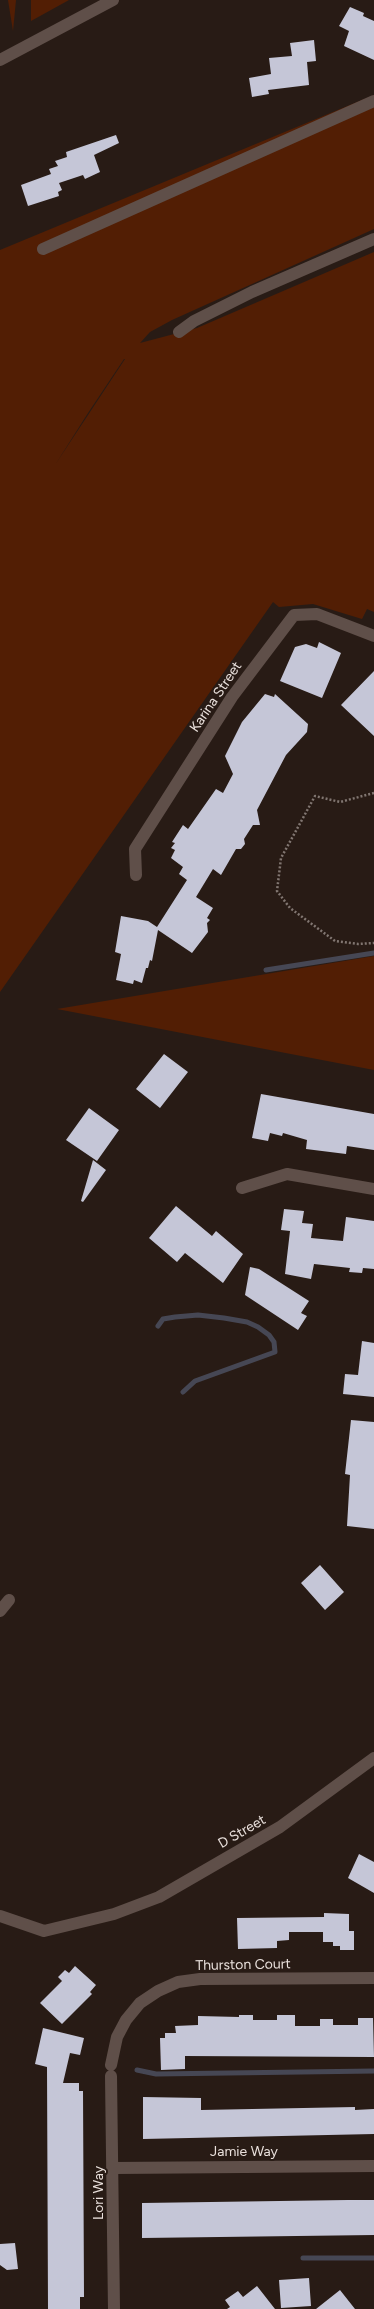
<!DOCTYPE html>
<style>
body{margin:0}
canvas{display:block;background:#281b15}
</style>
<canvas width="374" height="2309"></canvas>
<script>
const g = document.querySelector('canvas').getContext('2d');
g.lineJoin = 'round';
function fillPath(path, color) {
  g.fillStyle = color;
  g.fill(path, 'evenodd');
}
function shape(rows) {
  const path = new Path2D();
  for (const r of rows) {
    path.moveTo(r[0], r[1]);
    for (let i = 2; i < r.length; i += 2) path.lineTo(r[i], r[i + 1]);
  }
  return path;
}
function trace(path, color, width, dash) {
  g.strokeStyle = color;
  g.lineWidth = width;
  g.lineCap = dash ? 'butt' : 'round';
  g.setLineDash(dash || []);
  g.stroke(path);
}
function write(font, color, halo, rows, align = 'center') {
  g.font = font + ' Figtree,sans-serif';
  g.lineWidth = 4;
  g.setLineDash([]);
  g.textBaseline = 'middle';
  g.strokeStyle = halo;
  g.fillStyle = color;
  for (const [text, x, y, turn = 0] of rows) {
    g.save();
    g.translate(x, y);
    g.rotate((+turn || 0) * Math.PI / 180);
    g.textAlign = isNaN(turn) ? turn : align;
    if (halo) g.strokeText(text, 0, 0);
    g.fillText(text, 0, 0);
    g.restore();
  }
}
fillPath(shape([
 [8,0,16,0,13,31],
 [31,0,69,0,31,21],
 [374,95,374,229,172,320,150,332,140,343,197,328,374,252,374,612,367,609,362,619,313,604,279,607,273,602,0,992,0,250],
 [124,359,125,359,55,465,88,413],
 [374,956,374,1070,57,1009]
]), '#521e04');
trace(shape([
 [266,970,374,953],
 [158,1326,163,1319,175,1317,198,1315,224,1318,247,1322,258,1327,269,1335,274,1342,275,1352,195,1381,183,1392],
 [137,2070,156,2074,374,2071],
 [303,2258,374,2258]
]), '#464754', 5);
fillPath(shape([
 [350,7,364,13,363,16,374,21,374,60,344,46,349,31,339,26],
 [314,40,316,61,307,62,309,85,268,90,269,94,252,97,249,78,271,74,269,58,292,56,290,43],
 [116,135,119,143,94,155,100,172,85,179,83,175,59,183,62,190,58,192,59,196,28,206,21,185,51,174,49,169,58,166,55,161,67,157,66,152],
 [319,642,341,653,322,698,280,681,295,647,306,644,317,648],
 [374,671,374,736,341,705],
 [265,694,274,697,275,694,308,724,307,732,286,755,257,810,260,825,253,825,244,839,245,844,241,849,236,849,221,875,213,869,196,897,213,908,207,918,210,920,207,923,208,932,192,953,158,930,152,961,150,960,148,968,146,968,142,983,134,980,133,984,116,980,121,954,115,952,121,916,148,921,157,927,187,880,179,874,183,867,171,858,175,850,171,848,175,843,172,842,183,825,188,829,216,789,223,793,233,774,225,756,242,722],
 [164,1054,188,1072,160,1108,136,1089],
 [261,1094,374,1114,374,1150,347,1146,346,1154,306,1149,307,1140,283,1133,282,1136,270,1133,268,1141,252,1138],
 [89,1108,119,1130,97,1161,66,1140],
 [93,1160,106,1170,83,1202,81,1201],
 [176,1206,212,1236,216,1231,243,1254,223,1283,185,1253,177,1262,149,1238],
 [284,1209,304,1211,302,1223,313,1224,311,1238,343,1241,346,1217,374,1221,374,1269,363,1268,362,1273,349,1272,350,1268,314,1264,311,1279,285,1274,290,1231,281,1230],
 [250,1267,259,1269,309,1301,301,1313,307,1316,298,1330,245,1295],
 [362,1341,374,1343,374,1397,343,1394,345,1374,358,1375],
 [351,1420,374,1422,374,1529,347,1526,350,1475,345,1474],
 [320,1565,344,1592,325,1610,301,1583],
 [359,1854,374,1862,374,1893,348,1878],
 [324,1913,349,1914,349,1931,354,1931,354,1950,340,1950,340,1946,333,1946,333,1942,323,1942,323,1932,289,1932,289,1940,277,1941,277,1948,238,1949,237,1918,324,1917],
 [75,1966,96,1985,90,1992,92,1994,62,2024,40,2003,62,1981,58,1977,65,1970,69,1973],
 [239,2015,253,2015,253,2020,277,2020,277,2015,295,2015,295,2026,320,2026,320,2019,333,2019,333,2025,358,2025,358,2018,373,2018,374,2057,185,2056,185,2069,161,2070,160,2038,165,2038,165,2033,176,2033,175,2026,198,2025,198,2016,239,2017],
 [43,2028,84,2038,80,2055,70,2053,63,2083,79,2083,79,2091,83,2091,84,2297,80,2297,80,2309,48,2309,47,2067,35,2064],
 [143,2097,201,2098,201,2110,355,2107,355,2110,374,2109,374,2134,143,2139],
 [348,2200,374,2200,374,2235,142,2238,142,2203],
 [15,2243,18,2269,7,2270,0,2265,0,2244],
 [309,2278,311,2306,281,2308,279,2280],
 [257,2286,275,2309,227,2309,230,2307,225,2300,238,2291,243,2297],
 [340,2290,355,2309,316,2309]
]), '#c5c6d7');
trace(shape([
 [374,793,340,802,315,796,281,858,277,891,290,908,335,941,358,944,374,943]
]), '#817671', 2.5, [2, 2]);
trace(shape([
 [0,60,113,0],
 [43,249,374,101],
 [179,332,194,321,252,292,374,239],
 [136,875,135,849,232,697,294,615,317,614,374,636],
 [242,1188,287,1174,374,1189],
 [0,1611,9,1600],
 [0,1916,44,1931,114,1914,159,1897,280,1827,374,1758],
 [111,2065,117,2037,126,2020,140,2003,158,1991,178,1982,200,1979,374,1978],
 [111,2076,114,2309],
 [114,2168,374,2166]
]), '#5f4f49', 12);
write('14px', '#e9e0dc', '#281b15', [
 ["Karina Street",216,697,-56],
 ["D Street",242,1832,-30],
 ["Thurston Court",243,1965,-1],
 ["Jamie Way",244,2152],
 ["Lori Way",99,2193,-90]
]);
</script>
